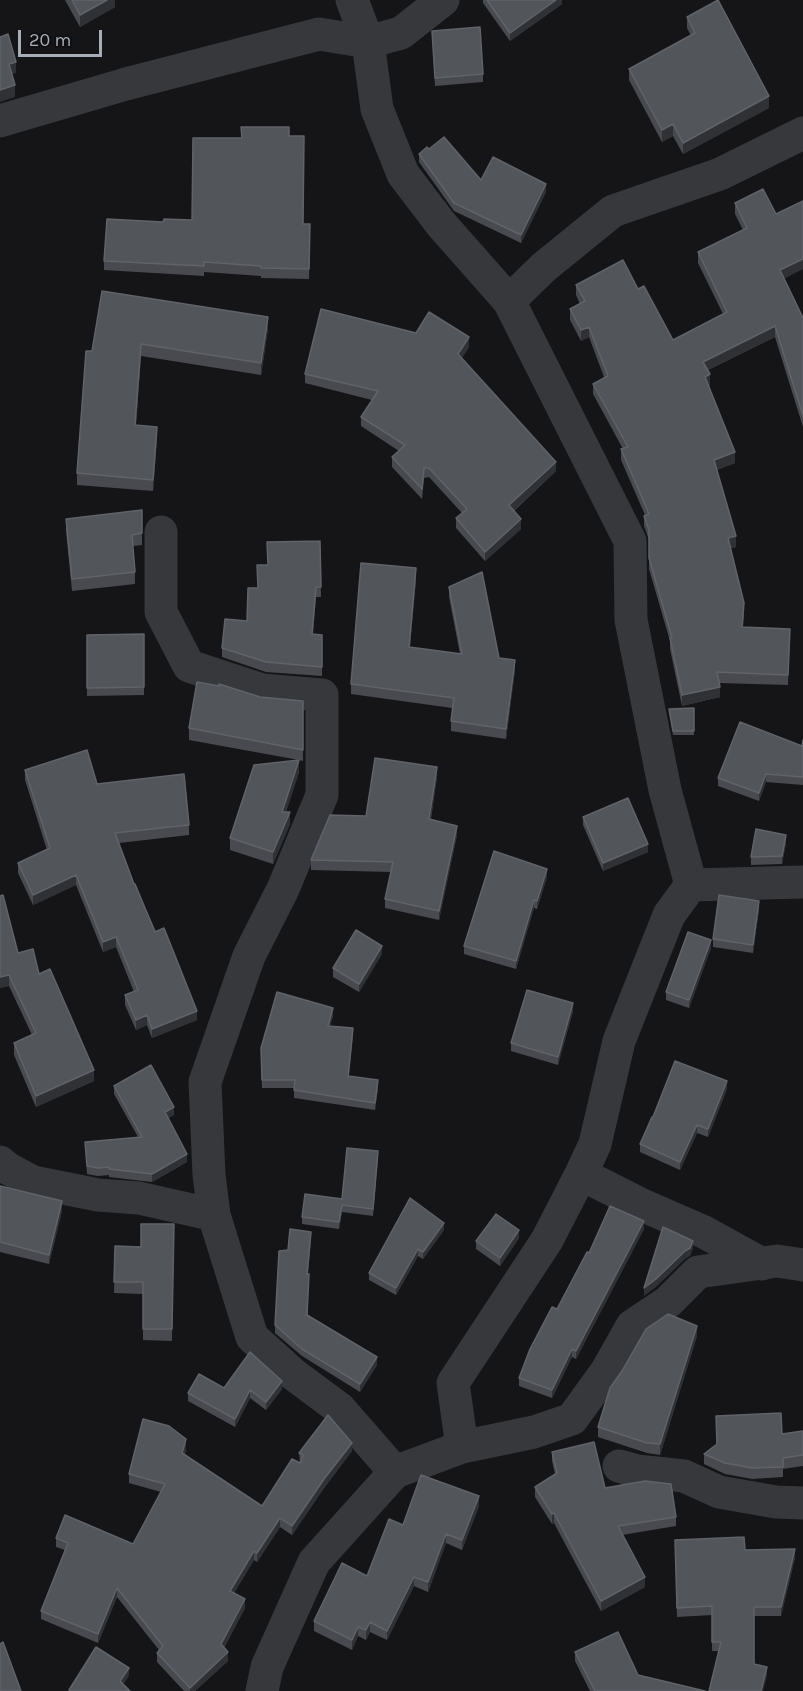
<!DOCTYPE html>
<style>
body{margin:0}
#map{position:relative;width:803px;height:1691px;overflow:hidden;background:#151517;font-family:Karla,sans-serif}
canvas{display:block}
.scale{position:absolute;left:18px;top:30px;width:84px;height:27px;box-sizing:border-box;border:3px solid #a7aeb7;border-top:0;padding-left:8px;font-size:18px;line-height:21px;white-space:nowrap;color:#a7aeb7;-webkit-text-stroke:4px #101012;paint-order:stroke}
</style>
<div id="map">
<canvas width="803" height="1691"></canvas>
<div class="scale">20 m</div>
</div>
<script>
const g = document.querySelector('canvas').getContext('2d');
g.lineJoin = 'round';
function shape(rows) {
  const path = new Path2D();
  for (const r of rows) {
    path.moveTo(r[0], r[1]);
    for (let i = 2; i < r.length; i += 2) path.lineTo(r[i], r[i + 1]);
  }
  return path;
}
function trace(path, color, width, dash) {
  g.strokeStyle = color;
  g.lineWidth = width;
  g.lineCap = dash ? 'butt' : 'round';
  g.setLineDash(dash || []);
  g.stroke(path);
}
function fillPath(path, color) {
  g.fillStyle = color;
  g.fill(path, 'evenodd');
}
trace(shape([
 [352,0,368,42,377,109,403,174,441,224,509,301,630,541,631,620,665,790,691,885,669,915,619,1041,595,1144,581,1174,547,1240,453,1383,462,1447],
 [0,121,126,84,319,34,368,42,401,33,443,0],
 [509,301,544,267,613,211,720,174,803,133],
 [161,532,161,612,189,666,262,690,322,695,322,795,283,889,249,956,205,1082,209,1175,214,1215,252,1337,293,1374,340,1409,395,1472],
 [691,885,803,882],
 [0,1162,7,1168,33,1182,98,1195,139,1198,214,1215],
 [581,1174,642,1205,704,1232,762,1264],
 [619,1466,637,1471,684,1476,719,1492,776,1502,803,1503],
 [262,1691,267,1667,314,1562,395,1472,462,1447,534,1432,572,1419,606,1372,632,1326,668,1302,698,1272,777,1261,803,1265]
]), '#36383c', 33);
fillPath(shape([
 [65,0,115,0,115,7,80,27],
 [483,0,562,0,562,4,510,41,483,3],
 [687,17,769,108,683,154,673,136,662,142,629,80,629,69,691,36,687,28],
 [432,31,483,74,483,82,435,86],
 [289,136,303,224,310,224,309,279,261,278,261,276,204,272,204,276,104,270,104,261,163,222,192,220,241,138],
 [429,149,481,180,546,192,521,243,454,211,419,162,419,154],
 [735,203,784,279,803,318,803,427,775,337,708,370,710,385,709,386,735,463,717,470,736,547,731,548,744,613,743,627,790,629,788,685,719,683,720,697,682,706,670,649,670,641,649,569,649,540,644,526,644,516,645,515,621,460,621,449,623,449,593,394,593,384,604,377,589,337,581,341,570,320,570,309,580,304,576,295,576,285,638,289,673,340,723,314,698,263,698,252,743,230,735,214],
 [102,291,268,329,261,375,141,356,136,425,157,438,153,491,77,485,77,473,92,351],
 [469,347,462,358,556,471,514,511,521,529,485,561,456,528,456,518,462,513,429,477,424,478,422,499,392,467,392,457,399,451,361,426,361,417,372,400,305,383,305,374],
 [142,510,142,545,133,546,135,572,135,584,72,591,66,531,66,519],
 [320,541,321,597,316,597,313,634,322,635,322,676,266,672,222,657,222,648,247,621,257,588,268,565],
 [416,579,410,647,460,654,449,597,449,587,499,658,515,670,506,739,451,731,451,721,452,708,351,694,351,684],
 [144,634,144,695,87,696,87,635],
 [303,701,303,761,299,760,299,772,286,812,290,824,273,864,230,850,230,838,299,760,189,740,189,728],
 [694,708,694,735,673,735,669,709],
 [803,740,803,785,766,782,759,801,718,786,718,778,802,746],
 [25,770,97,784,189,825,189,835,119,843,134,884,197,1020,152,1038,147,1025,136,1030,125,1005,125,995,134,992,116,947,103,952,76,885,33,905,18,873,18,863,47,850,25,780],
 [437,777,431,819,457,835,439,920,385,908,385,899,391,872,311,870,311,860,366,816],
 [583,817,648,852,603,871,583,825],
 [786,843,782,864,751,865,751,857],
 [547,877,537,909,534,908,516,969,464,954,464,946],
 [0,896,18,953,39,974,94,1081,36,1107,14,1055,14,1043,32,1035,9,986,0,988],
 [759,909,753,953,713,947,713,939],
 [711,948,689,1008,666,1000,666,992],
 [382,954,359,992,333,977,333,968],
 [573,1011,558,1065,511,1051,511,1043],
 [333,1016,330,1026,353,1036,349,1076,378,1088,375,1110,294,1098,294,1088,262,1088,261,1048],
 [114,1086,174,1115,168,1118,187,1162,152,1182,109,1177,109,1175,98,1176,87,1174,85,1142,138,1137,114,1094],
 [727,1089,708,1137,697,1133,680,1170,640,1152,640,1144,653,1117],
 [378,1158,373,1216,342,1212,339,1229,302,1224,302,1217,342,1199],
 [0,1186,62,1211,49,1264,0,1252],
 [174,1224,172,1341,143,1340,143,1294,114,1293,115,1246,141,1247],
 [644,1229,576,1359,572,1357,552,1398,519,1386,519,1378,589,1253],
 [444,1230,423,1259,418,1256,396,1295,369,1280,369,1273],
 [519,1238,500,1266,476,1249,476,1241],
 [311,1239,308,1274,308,1315,377,1365,360,1392,302,1356,275,1333,275,1325,288,1250],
 [697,1336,660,1455,647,1453,598,1437,598,1427],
 [224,1388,282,1389,266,1410,250,1398,235,1427,188,1401,188,1393],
 [803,1431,803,1466,783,1469,783,1477,752,1479,725,1474,704,1464,704,1454,782,1434],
 [186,1448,185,1455,262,1506,300,1463,299,1453,352,1451,324,1488,292,1535,280,1527,257,1562,254,1560,234,1593,245,1608,224,1648,228,1661,195,1691,184,1691,157,1662,157,1653,159,1650,117,1597,98,1643,41,1619,41,1611,65,1550,56,1547,56,1538,133,1544,161,1492,129,1483,129,1474],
 [552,1452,605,1488,676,1517,676,1526,622,1535,645,1587,601,1611,554,1523,552,1524,535,1497,535,1487,555,1474,552,1461],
 [479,1506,462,1550,446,1543,428,1592,414,1586,387,1640,370,1632,366,1640,358,1636,352,1650,314,1631,314,1621,367,1576,403,1525],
 [675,1549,745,1550,795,1558,781,1616,754,1616,754,1664,767,1676,719,1651,712,1651,712,1615,677,1617],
 [575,1652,638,1675,705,1691,590,1691,575,1661]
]), '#484a4f');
fillPath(shape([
 [107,0,115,0,115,7,80,27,80,15],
 [556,0,562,0,562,4,510,41,510,33],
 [16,62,16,73,9,75,9,64],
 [15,85,15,97,0,102,0,90],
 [769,96,769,108,683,154,683,143],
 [673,124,673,136,662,142,662,130],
 [546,184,546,192,521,243,521,235],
 [803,259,803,269,780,281,780,270],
 [268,317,268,329,261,375,261,363],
 [775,326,775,337,703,372,703,362],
 [589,327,589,337,581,341,581,330],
 [469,337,469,347,458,364,458,354],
 [141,344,141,356,135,437,135,425],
 [710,374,710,385,705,388,705,377],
 [157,427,157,438,153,491,153,480],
 [735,452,735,463,714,471,714,460],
 [556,462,556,471,509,515,509,505],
 [521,519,521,529,485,561,485,552],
 [736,536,736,547,728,549,728,538],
 [416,568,416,579,409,657,409,647],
 [316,587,316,597,312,643,312,634],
 [515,660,515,670,506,739,506,729],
 [720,687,720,697,682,706,682,695],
 [299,760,299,772,282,824,282,812],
 [437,767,437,777,429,829,429,819],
 [766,774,766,782,759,801,759,793],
 [290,812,290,824,273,864,273,852],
 [457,826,457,835,439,920,439,911],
 [786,835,786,843,782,864,782,856],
 [648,844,648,852,603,871,603,863],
 [547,869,547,877,537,909,537,901],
 [76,875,76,885,33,905,33,895],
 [534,900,534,908,516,969,516,961],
 [759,901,759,909,753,953,753,945],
 [116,937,116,947,103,952,103,942],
 [711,940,711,948,689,1008,689,1000],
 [382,946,382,954,359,992,359,984],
 [9,975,9,986,0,988,0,977],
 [573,1003,573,1011,558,1065,558,1057],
 [333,1008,333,1016,328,1034,328,1026],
 [197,1011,197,1020,152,1038,152,1029],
 [147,1015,147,1025,136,1030,136,1020],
 [94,1070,94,1081,36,1107,36,1096],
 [378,1080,378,1088,375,1110,375,1103],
 [727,1081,727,1089,708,1137,708,1129],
 [174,1107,174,1115,165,1120,165,1112],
 [697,1125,697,1133,680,1170,680,1162],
 [187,1154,187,1162,152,1182,152,1174],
 [62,1201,62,1211,49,1264,49,1255],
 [342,1205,342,1212,339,1229,339,1222],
 [644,1221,644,1229,576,1359,576,1351],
 [444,1223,444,1230,423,1259,423,1252],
 [519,1230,519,1238,500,1266,500,1258],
 [311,1232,311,1239,307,1282,307,1274],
 [693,1241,693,1249,690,1256,685,1259,656,1287,644,1296,644,1288],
 [418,1249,418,1256,396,1295,396,1288],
 [697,1326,697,1336,660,1455,660,1444],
 [572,1349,572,1357,552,1398,552,1390],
 [377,1357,377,1365,360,1392,360,1384],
 [282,1381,282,1389,266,1410,266,1402],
 [250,1390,250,1398,235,1427,235,1419],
 [186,1439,186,1448,182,1462,182,1453],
 [352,1443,352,1451,324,1488,292,1535,292,1526,324,1479],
 [479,1496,479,1506,462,1550,462,1540],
 [554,1513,554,1523,552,1524,552,1514],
 [280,1518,280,1527,257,1562,257,1553],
 [446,1534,446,1543,428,1592,428,1582],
 [795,1549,795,1558,781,1616,781,1607],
 [254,1551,254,1560,230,1600,230,1591],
 [414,1577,414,1586,387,1640,387,1631],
 [645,1577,645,1587,601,1611,601,1601],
 [117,1588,117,1597,98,1643,98,1634],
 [245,1599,245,1608,221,1653,221,1644],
 [370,1622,370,1632,366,1640,366,1630],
 [358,1627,358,1636,352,1650,352,1640],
 [228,1652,228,1661,195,1691,190,1691,190,1688],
 [767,1667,767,1676,763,1691,761,1691],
 [129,1668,129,1676,120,1689,120,1681]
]), '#2f3134');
const building = shape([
 [72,0,107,0,80,15,72,0],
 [487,0,556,0,510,33,487,0],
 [718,0,769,96,683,143,673,124,662,130,629,69,695,33,687,17,718,0],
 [480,27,483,74,435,78,432,31,480,27],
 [8,34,16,62,9,64,15,85,0,90,0,37,8,34],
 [241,127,289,127,289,136,304,136,303,224,310,224,309,269,261,268,261,266,204,262,204,266,104,261,107,219,163,222,164,219,192,220,193,138,242,138,241,127],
 [444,137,481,180,493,157,546,184,521,235,454,203,419,154,427,147,429,149,444,137],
 [763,189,776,214,803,201,803,259,780,270,803,318,803,416,775,326,703,362,710,374,705,377,735,452,714,460,736,536,728,538,744,603,742,627,790,629,788,675,717,672,720,687,682,695,670,638,672,638,649,558,649,530,644,516,649,514,621,449,628,447,593,384,608,376,589,327,581,330,570,309,585,301,576,285,623,260,638,289,644,286,673,340,727,312,698,252,747,228,735,203,763,189],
 [102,291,268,317,261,363,141,344,135,425,157,427,153,480,77,473,86,351,92,351,102,291],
 [321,309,416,333,429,312,469,337,458,354,556,462,509,505,521,519,485,552,456,518,467,509,429,468,424,468,422,489,392,457,405,445,361,417,378,391,305,374,321,309],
 [142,510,142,533,132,535,135,572,72,579,66,519,142,510],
 [320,541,321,587,316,587,312,634,322,635,322,667,266,662,222,648,225,619,247,621,248,588,258,588,257,565,268,565,267,542,320,541],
 [361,563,416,568,409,647,462,654,449,587,482,572,499,658,515,660,506,729,451,721,454,698,351,684,361,563],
 [144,634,144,687,87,688,87,635,144,634],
 [197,682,219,686,219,684,260,697,303,701,303,750,189,728,197,682],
 [694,708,694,731,673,731,669,709,694,708],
 [740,722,802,746,803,740,803,777,766,774,759,793,718,778,740,722],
 [87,750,97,784,184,774,189,825,115,833,134,884,135,884,155,932,164,928,197,1011,152,1029,147,1015,136,1020,125,995,138,990,116,937,103,942,76,875,33,895,18,863,50,848,25,770,87,750],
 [375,758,437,767,429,819,457,826,439,911,385,899,393,862,311,860,330,815,366,816,375,758],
 [299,760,282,812,290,812,273,852,230,838,254,765,299,760],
 [628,798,648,844,603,863,583,817,628,798],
 [756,829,786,835,782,856,751,857,756,829],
 [494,851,547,869,537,901,534,900,516,961,464,946,494,851],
 [3,895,18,953,33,949,39,974,50,969,94,1070,36,1096,14,1043,36,1033,9,975,0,977,0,896,3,895],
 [719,895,759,901,753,945,713,939,719,895],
 [356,930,382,946,359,984,333,968,356,930],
 [688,932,711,940,689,1000,666,992,688,932],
 [527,990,573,1003,558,1057,511,1043,527,990],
 [277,992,333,1008,328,1026,353,1028,348,1076,378,1080,375,1103,294,1090,295,1080,262,1080,261,1048,277,992],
 [675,1061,727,1081,708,1129,697,1125,680,1162,640,1144,652,1117,653,1117,675,1061],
 [151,1065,174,1107,165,1112,187,1154,152,1174,109,1169,109,1167,98,1168,87,1166,85,1142,142,1137,114,1086,151,1065],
 [347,1148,378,1151,373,1209,342,1205,339,1222,302,1217,305,1194,342,1199,347,1148],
 [0,1186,62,1201,49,1255,0,1242,0,1186],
 [410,1198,444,1223,423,1252,418,1249,396,1288,369,1273,410,1198],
 [610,1206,644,1221,576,1351,572,1349,552,1390,519,1378,530,1349,552,1307,557,1309,587,1252,589,1253,610,1206],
 [496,1214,519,1230,500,1258,476,1241,496,1214],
 [141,1224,174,1224,172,1329,143,1329,143,1282,114,1282,115,1246,141,1247,141,1224],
 [663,1227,693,1241,690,1248,685,1251,656,1279,644,1288,663,1227],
 [290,1229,311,1232,307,1274,309,1274,307,1315,377,1357,360,1384,302,1349,275,1325,279,1251,288,1250,290,1229],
 [668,1314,697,1326,660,1444,647,1443,598,1427,610,1388,622,1371,646,1329,668,1314],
 [250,1352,282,1381,266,1402,250,1390,235,1419,188,1393,199,1374,224,1388,250,1352],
 [781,1413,782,1434,803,1431,803,1455,783,1458,783,1467,752,1468,725,1463,704,1454,717,1444,716,1416,781,1413],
 [328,1415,352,1443,324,1479,292,1526,280,1518,257,1553,254,1551,230,1591,245,1599,221,1644,228,1652,190,1688,157,1653,163,1646,117,1588,98,1634,41,1611,68,1543,56,1538,65,1515,133,1544,165,1484,129,1474,143,1419,169,1426,186,1439,182,1453,262,1506,292,1459,300,1463,303,1455,299,1453,328,1415],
 [594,1442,605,1488,645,1481,671,1484,676,1517,618,1526,645,1577,601,1601,554,1513,552,1514,535,1487,557,1473,552,1452,594,1442],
 [421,1475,479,1496,462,1540,446,1534,428,1582,414,1577,387,1631,370,1622,366,1630,358,1627,352,1640,314,1621,342,1563,367,1576,389,1519,403,1525,421,1475],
 [744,1537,745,1550,795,1549,781,1607,754,1607,754,1664,767,1667,761,1691,709,1691,721,1642,712,1642,712,1606,677,1608,675,1540,744,1537],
 [618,1632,638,1675,705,1691,595,1691,575,1652,618,1632],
 [3,1642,21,1691,0,1691,0,1644,3,1642],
 [96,1647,129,1668,120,1681,130,1691,70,1691,69,1690,96,1647]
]);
fillPath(building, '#52555a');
trace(building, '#606369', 1.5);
</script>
